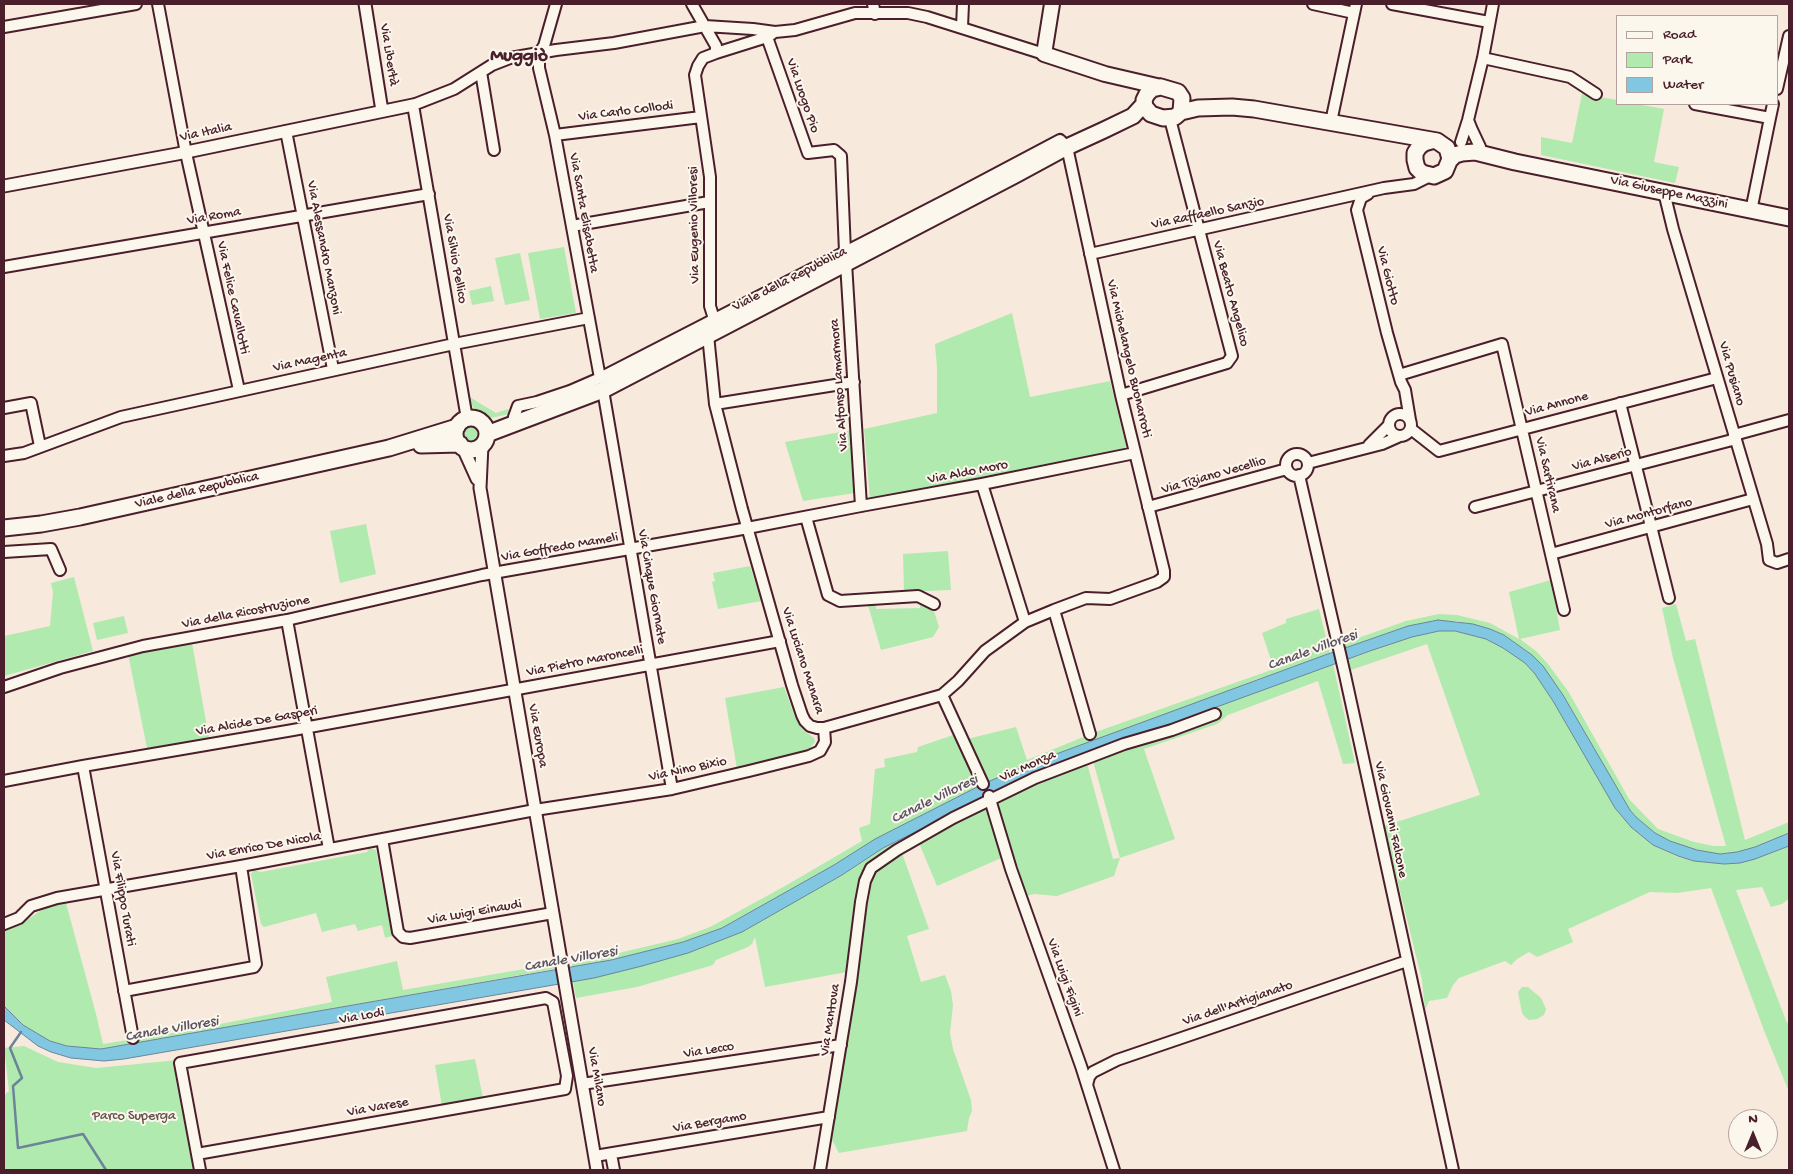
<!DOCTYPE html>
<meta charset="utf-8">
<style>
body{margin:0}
#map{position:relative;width:1793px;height:1174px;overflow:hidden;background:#f8e9dd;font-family:"Gochi Hand",sans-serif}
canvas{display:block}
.frame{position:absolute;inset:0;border:5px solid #4a1f2b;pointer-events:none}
.legend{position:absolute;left:1616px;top:15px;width:162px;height:90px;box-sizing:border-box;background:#fbf7ec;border:1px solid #b4a19f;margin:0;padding:6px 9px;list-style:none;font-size:15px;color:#4a1f2b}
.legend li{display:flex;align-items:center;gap:10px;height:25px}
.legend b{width:25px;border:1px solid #b4a19f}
.north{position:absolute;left:1728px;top:1109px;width:50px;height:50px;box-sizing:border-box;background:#fbf7ec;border:1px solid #b4a19f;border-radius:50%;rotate:0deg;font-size:14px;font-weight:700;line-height:20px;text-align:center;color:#4a1f2b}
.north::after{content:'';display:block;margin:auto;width:18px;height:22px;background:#4a1f2b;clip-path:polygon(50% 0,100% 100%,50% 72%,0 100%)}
</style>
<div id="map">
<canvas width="1793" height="1174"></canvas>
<div class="frame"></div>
<ul class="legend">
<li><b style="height:6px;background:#fbf7ec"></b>Road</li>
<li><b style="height:14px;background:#b1eaae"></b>Park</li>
<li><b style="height:14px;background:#81c7e2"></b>Water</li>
</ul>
<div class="north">N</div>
</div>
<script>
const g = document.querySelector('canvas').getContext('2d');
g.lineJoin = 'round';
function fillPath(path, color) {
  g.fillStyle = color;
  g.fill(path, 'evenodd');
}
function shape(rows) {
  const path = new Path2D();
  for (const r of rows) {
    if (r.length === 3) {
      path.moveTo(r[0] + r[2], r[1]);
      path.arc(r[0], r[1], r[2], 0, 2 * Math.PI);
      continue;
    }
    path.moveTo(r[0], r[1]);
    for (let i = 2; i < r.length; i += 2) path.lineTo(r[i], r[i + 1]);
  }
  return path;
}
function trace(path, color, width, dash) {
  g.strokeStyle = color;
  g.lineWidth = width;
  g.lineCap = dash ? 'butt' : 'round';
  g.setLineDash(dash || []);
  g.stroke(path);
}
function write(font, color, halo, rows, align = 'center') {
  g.font = font + ' "Gochi Hand",sans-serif';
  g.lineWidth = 4;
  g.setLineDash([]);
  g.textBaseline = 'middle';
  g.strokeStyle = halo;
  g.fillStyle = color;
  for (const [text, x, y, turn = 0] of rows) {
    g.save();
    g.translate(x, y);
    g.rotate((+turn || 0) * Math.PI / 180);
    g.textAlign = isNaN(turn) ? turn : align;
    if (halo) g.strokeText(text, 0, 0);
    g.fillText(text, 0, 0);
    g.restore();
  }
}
fillPath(shape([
 [1582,94,1617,100,1617,104,1637,104,1664,109,1654,162,1679,167,1675,183,1541,155,1541,137,1572,143],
 [564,247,576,313,540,319,528,253],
 [520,253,530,300,505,305,495,258],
 [491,286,494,301,472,305,469,291],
 [1012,313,1030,397,1110,381,1126,446,1123,450,870,500,864,429,937,413,937,368,935,344],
 [468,396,496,413,508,409,510,414,485,419,473,407],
 [471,433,9],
 [852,430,855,493,803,501,785,442],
 [366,524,376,574,340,583,330,531],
 [948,551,951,590,904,592,903,554],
 [750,566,761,601,718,609,712,582,715,581,713,573],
 [74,577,93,651,4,676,4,636,50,626,53,592,51,583],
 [1551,580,1560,630,1520,639,1536,651,1548,664,1568,691,1629,799,1658,829,1694,842,1714,846,1726,846,1673,658,1662,608,1676,604,1686,641,1695,639,1745,840,1789,822,1789,833,1755,847,1737,852,1720,854,1697,850,1670,841,1655,833,1636,817,1630,810,1563,695,1532,655,1504,635,1490,629,1456,621,1408,626,1345,648,1344,643,1406,621,1439,614,1457,615,1490,623,1519,639,1509,592],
 [920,602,933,608,939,627,933,637,881,650,868,605,876,605,876,609,920,608],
 [1319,609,1330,654,1255,680,913,820,875,839,834,865,722,928,683,942,639,954,572,967,572,964,678,939,710,927,785,886,862,841,859,828,870,824,875,769,885,767,884,759,917,752,918,747,956,734,978,781,985,776,967,739,1016,727,1027,760,1093,733,1274,669,1262,633,1286,623,1286,619],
 [124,616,128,633,97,640,93,623],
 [1439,631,1454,631,1486,639,1503,648,1525,663,1535,674,1553,701,1615,808,1631,827,1653,845,1678,857,1694,861,1724,864,1740,863,1769,854,1789,846,1789,866,1788,867,1789,871,1789,899,1782,904,1771,907,1762,887,1736,890,1787,1023,1789,1022,1789,1092,1765,1033,1711,888,1677,893,1650,892,1568,929,1573,942,1537,957,1529,952,1517,959,1511,965,1505,961,1459,978,1453,985,1447,998,1429,1001,1425,1010,1422,980,1384,826,1480,795,1427,644,1351,670,1349,659,1412,637],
 [192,643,209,738,147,748,128,654],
 [1333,664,1355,763,1343,764,1318,681,1228,715,1217,724,1144,749,1175,839,1120,858,1114,876,1057,896,1034,894,1023,897,1006,856,937,886,919,843,902,853,929,929,907,936,921,982,945,975,951,991,953,1005,950,1033,953,1049,971,1100,972,1111,969,1118,967,1131,839,1153,832,1140,865,903,874,870,860,880,847,972,765,987,755,937,752,944,748,947,716,960,713,965,637,987,576,998,573,981,613,973,688,953,742,932,842,875,883,848,1033,774],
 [1093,761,1120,858,1119,858,1113,859,1087,763],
 [784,687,795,717,803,730,814,738,815,742,807,751,737,769,725,698],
 [369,848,376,850,392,936,385,938,382,925,358,931,355,924,322,932,316,913,264,927,261,924,251,874,254,870,261,872,367,852],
 [66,903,96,1014,103,1044,190,1030,332,1002,326,977,397,961,403,990,553,964,554,969,163,1039,101,1049,83,1049,67,1046,50,1041,23,1025,4,1006,4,929,20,925,47,906],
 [1522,987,1528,987,1541,998,1546,1009,1544,1015,1537,1019,1529,1020,1526,1018,1522,1013,1518,992],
 [24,1046,58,1062,96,1068,178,1060,197,1170,4,1170,4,1095,9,1091,4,1048],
 [475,1059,483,1098,442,1106,435,1065]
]), '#b1eaae');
const water = shape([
 [1438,620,1473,624,1490,629,1504,635,1532,655,1543,666,1563,695,1630,810,1636,817,1655,833,1670,841,1697,850,1720,854,1737,852,1755,847,1789,833,1789,846,1755,859,1740,863,1724,864,1694,861,1678,856,1653,845,1631,827,1615,808,1553,701,1535,674,1525,663,1503,648,1486,639,1455,631,1439,631,1412,637,1370,651,1033,774,883,848,842,875,742,932,688,953,642,966,594,978,124,1059,104,1061,71,1058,51,1052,38,1046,4,1020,4,1006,23,1025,50,1041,67,1046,101,1049,611,960,683,942,722,928,834,865,875,839,983,784,1029,764,1325,655,1408,626,1438,620]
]);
fillPath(water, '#81c7e2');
trace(water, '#6b8499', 1);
trace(shape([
 [21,1032,10,1048,22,1078,13,1086,18,1148,83,1134,106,1170]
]), '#6b8499', 2.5);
const minor = shape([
 [158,4,186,153,239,390],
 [692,4,716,46,716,53,767,37,772,34],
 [873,4,875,14],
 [1313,4,1354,13],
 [1392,4,1489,22],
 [4,27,136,4],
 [962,27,963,4],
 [767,37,808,153,834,150,841,156,845,252],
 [539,53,539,68,555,135,600,378],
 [539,53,544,46,556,4],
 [1483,58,1570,77,1596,94],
 [481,72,494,150],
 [1777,89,1789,36],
 [1695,104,1770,118,1773,104],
 [1468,120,1472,130,1480,147],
 [1331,122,1356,4],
 [286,131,333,369],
 [555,135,701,117],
 [1461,142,1468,120,1483,58,1493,4],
 [1664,192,1673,229,1767,544,1769,560,1777,563,1789,559],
 [1368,194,1361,198,1357,210,1387,333,1401,382,1405,390,1410,420],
 [1751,211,1770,118],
 [572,226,709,202],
 [1090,254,1384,188,1414,184,1430,176],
 [846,263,861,506],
 [4,267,429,194],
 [714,319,710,306,710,177,695,75,698,66,703,58,716,53],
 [1399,375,1502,344,1564,610],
 [603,390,672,789],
 [1121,395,1227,363,1232,356,1170,119],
 [1620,403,1669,598],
 [715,404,854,382],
 [4,408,31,403,40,446],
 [1400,425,11],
 [514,417,518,406,537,402,570,391,600,378,956,195,1060,140,1067,147,1121,395,1164,571,1164,577,1157,582,1110,599,1086,598,1054,610,1025,622,985,651,958,681,942,695,824,728,817,728,810,726,805,721,802,715,792,685,742,509,715,404,708,335],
 [467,419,413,105,454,89,492,65,510,58,556,50,614,43,705,26,753,29,775,32,795,30,855,13,908,13,927,17,1044,54],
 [1411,429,1439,451,1717,378],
 [1734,435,1789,420],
 [1369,445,1389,425],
 [1297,465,11],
 [4,456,24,453,121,417,454,344,589,318],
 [1308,463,1382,444,1400,436],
 [1299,475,1345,675,1453,1170],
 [982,484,1025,622],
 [1148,507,1287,469],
 [1475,507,1736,439],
 [806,517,828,595,840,601,918,596,934,604],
 [4,552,51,549,60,570],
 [1551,554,1753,499],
 [1054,610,1090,734],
 [287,620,329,849],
 [4,687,60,668,143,646,287,620,482,575,737,530,861,506,982,484,1135,453],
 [942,695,983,784],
 [83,766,133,1038],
 [4,781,83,766,293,730,780,641],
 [989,796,1011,869,1081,1066,1114,1170],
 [382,839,398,932,403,937,410,938,553,913],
 [4,924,19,918,31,906,57,898,241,866,535,810,672,789,749,771,809,756,820,751,825,742,824,728],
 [124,991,254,967,256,964,241,866],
 [582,1084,841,1045],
 [1087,1085,1089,1077,1093,1072,1117,1060,1407,961],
 [197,1154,565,1089,567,1076,553,1002,546,998,180,1063,197,1154,200,1170],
 [611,1154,614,1170],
 [595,1156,829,1117],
 [820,1170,851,982,861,902,865,881,871,868,897,850,953,818,1035,778,1124,744,1172,730,1215,714]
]);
const tertiary = shape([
 [365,4,382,111],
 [4,186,177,154,413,105],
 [482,445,480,488,597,1170],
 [463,448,477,479]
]);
const secondary = shape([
 [1052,4,1044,54,1105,74,1161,87]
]);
const primary = shape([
 [1161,87,1178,92,1182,98,1181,112,1175,117,1163,118,1151,114,1145,107,1144,100,1147,94,1152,89,1161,87],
 [1181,112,1198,108,1232,107,1254,109,1437,141,1447,148,1450,159,1445,171,1434,176,1422,173,1417,168,1415,160,1415,153,1419,147,1424,143,1431,141],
 [1450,160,1455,155,1462,153,1475,152,1515,162,1789,218],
 [471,434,16],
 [487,434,603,390,1015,175,1067,147,1104,130,1133,116,1144,104],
 [421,445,460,444],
 [4,528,41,524,80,517,389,448,457,427]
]);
trace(minor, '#4a1f2b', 14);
trace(tertiary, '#4a1f2b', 15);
trace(secondary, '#4a1f2b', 18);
trace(primary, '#4a1f2b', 19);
trace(minor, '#fbf7ec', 10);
trace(tertiary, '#fbf7ec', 11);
trace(secondary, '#fbf7ec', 14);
trace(primary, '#fbf7ec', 15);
write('14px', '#4a1f2b', '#fbf7ec', [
 ["Via Libertà",388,55,81],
 ["Via Luogo Pio",802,96,71],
 ["Via Carlo Collodi",626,112,-7],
 ["Via Italia",206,133,-12],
 ["Via Giuseppe Mazzini",1669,193,12],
 ["Via Santa Elisabetta",583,213,80],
 ["Via Raffaello Sanzio",1208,214,-12],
 ["Via Roma",214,217,-10],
 ["Via Eugenio Villoresi",695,225,-91],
 ["Via Alessandro Manzoni",323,248,79],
 ["Via Silvio Pellico",454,259,80],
 ["Via Giotto",1387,276,76],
 ["Viale della Repubblica",790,280,-27],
 ["Via Beato Angelico",1230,294,75],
 ["Via Felice Cavallotti",232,298,78],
 ["Via Michelangelo Buonarroti",1128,359,77],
 ["Via Magenta",310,361,-12],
 ["Via Pusiano",1731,374,74],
 ["Via Alfonso Lamarmora",840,385,-94],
 ["Via Annone",1557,405,-15],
 ["Via Alserio",1602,460,-15],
 ["Via Aldo Moro",968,473,-11],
 ["Via Sartirana",1547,475,77],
 ["Via Tiziano Vecellio",1214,476,-16],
 ["Viale della Repubblica",197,491,-13],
 ["Via Montorfano",1649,514,-15],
 ["Via Goffredo Mameli",560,548,-10],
 ["Via Cinque Giornate",651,587,80],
 ["Via della Ricostruzione",246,613,-11],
 ["Via Luciano Manara",802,661,72],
 ["Via Pietro Maroncelli",585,662,-11],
 ["Via Alcide De Gasperi",257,722,-10],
 ["Via Europa",537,736,80],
 ["Via Monza",1028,767,-24],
 ["Via Nino Bixio",688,770,-12],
 ["Via Giovanni Falcone",1390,820,78],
 ["Via Enrico De Nicola",264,847,-10],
 ["Via Filippo Turati",122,899,80],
 ["Via Luigi Einaudi",475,913,-10],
 ["Via Luigi Figini",1064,978,70],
 ["Via dell'Artigianato",1238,1004,-19],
 ["Via Lodi",362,1017,-10],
 ["Via Mantova",831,1020,-81],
 ["Via Lecco",709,1051,-9],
 ["Via Milano",596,1077,80],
 ["Via Varese",378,1108,-10],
 ["Via Bergamo",710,1123,-10]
]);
write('14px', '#64524c', '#fbf7ec', [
 ["Parco Superga",134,1117]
]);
write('italic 15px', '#5a5162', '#fbf7ec', [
 ["Canale Villoresi",1313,651,-20],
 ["Canale Villoresi",935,800,-26],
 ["Canale Villoresi",571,960,-10],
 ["Canale Villoresi",172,1030,-10]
]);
write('bold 19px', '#4a1f2b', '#fbf7ec', [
 ["Muggiò",519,57]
]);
</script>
